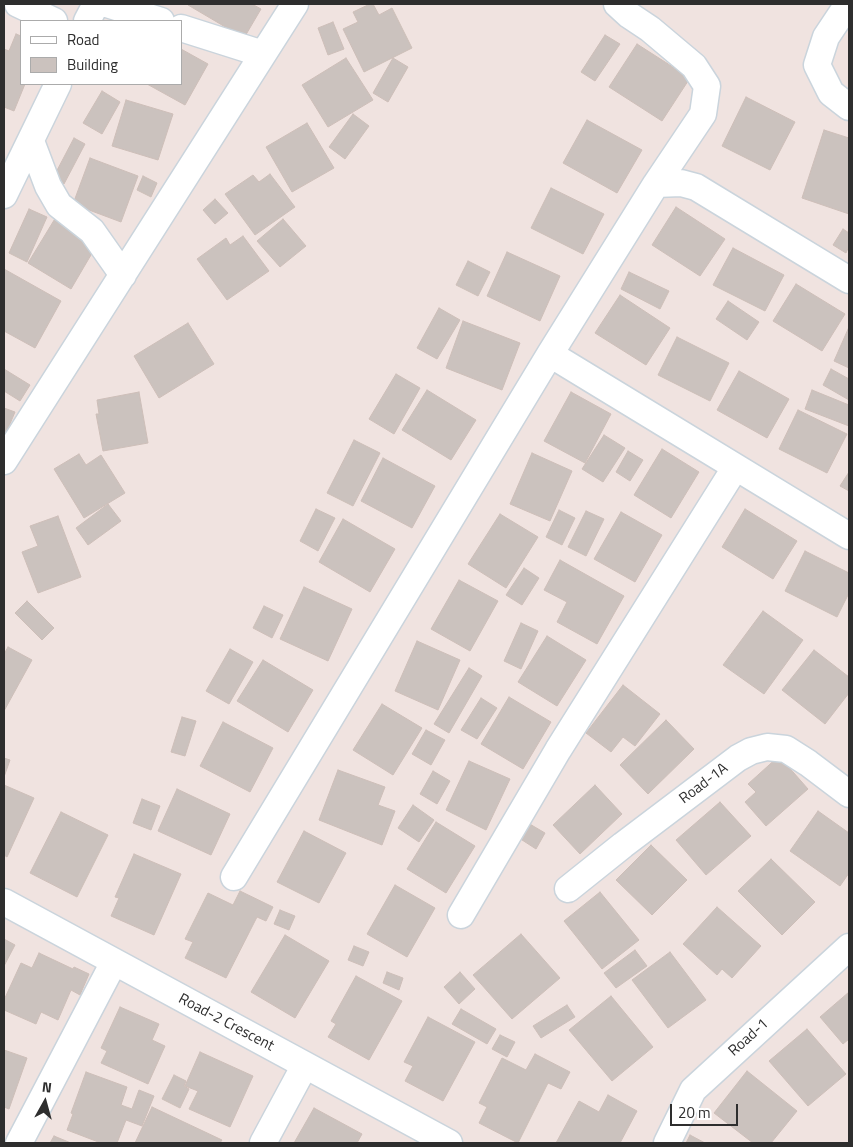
<!DOCTYPE html>
<style>
body{margin:0}
#map{position:relative;width:853px;height:1147px;overflow:hidden;background:#f0e3e0;font-family:"Titillium Web",sans-serif}
canvas{display:block}
.frame{position:absolute;inset:0;border:5px solid #2e2e2e;pointer-events:none}
.legend{position:absolute;left:20px;top:20px;width:162px;height:65px;box-sizing:border-box;background:#fff;border:1px solid #ababab;margin:0;padding:6px 9px;list-style:none;font-size:15px;color:#2e2e2e}
.legend li{display:flex;align-items:center;gap:10px;height:25px}
.legend b{width:25px;border:1px solid #ababab}
.north{position:absolute;left:20px;top:1077px;width:50px;height:50px;-webkit-text-stroke:4px #fff;paint-order:stroke;rotate:7deg;font-size:14px;font-weight:700;line-height:20px;text-align:center;color:#2e2e2e}
.north::after{content:'';display:block;margin:auto;width:18px;height:22px;background:#2e2e2e;clip-path:polygon(50% 0,100% 100%,50% 72%,0 100%)}
.scale{position:absolute;left:670px;top:1104px;width:68px;height:22px;box-sizing:border-box;border:2px solid #2e2e2e;border-top:0;padding-left:6px;font-size:15px;line-height:18px;white-space:nowrap;color:#2e2e2e;-webkit-text-stroke:4px #fff;paint-order:stroke}
</style>
<div id="map">
<canvas width="853" height="1147"></canvas>
<div class="frame"></div>
<ul class="legend">
<li><b style="height:6px;background:#fff"></b>Road</li>
<li><b style="height:14px;background:#cbc2be"></b>Building</li>
</ul>
<div class="north">N</div>
<div class="scale">20 m</div>
</div>
<script>
const g = document.querySelector('canvas').getContext('2d');
g.lineJoin = 'round';
function fillPath(path, color) {
  g.fillStyle = color;
  g.fill(path, 'evenodd');
}
function shape(rows) {
  const path = new Path2D();
  for (const r of rows) {
    path.moveTo(r[0], r[1]);
    for (let i = 2; i < r.length; i += 2) path.lineTo(r[i], r[i + 1]);
  }
  return path;
}
function trace(path, color, width, dash) {
  g.strokeStyle = color;
  g.lineWidth = width;
  g.lineCap = dash ? 'butt' : 'round';
  g.setLineDash(dash || []);
  g.stroke(path);
}
function write(font, color, halo, rows, align = 'center') {
  g.font = font + ' "Titillium Web",sans-serif';
  g.lineWidth = 5;
  g.setLineDash([]);
  g.textBaseline = 'middle';
  g.strokeStyle = halo;
  g.fillStyle = color;
  for (const [text, x, y, turn = 0] of rows) {
    g.save();
    g.translate(x, y);
    g.rotate((+turn || 0) * Math.PI / 180);
    g.textAlign = isNaN(turn) ? turn : align;
    if (halo) g.strokeText(text, 0, 0);
    g.fillText(text, 0, 0);
    g.restore();
  }
}
const building = shape([
 [188,4,252,4,261,9,244,38,188,5,188,4],
 [370,4,373,4,379,15,392,8,412,48,364,72,343,29,358,22,353,12,370,4],
 [333,22,344,49,328,55,318,28,333,22],
 [16,34,21,36,21,84,25,84,14,111,4,107,4,49,9,51,16,34],
 [605,35,620,44,595,81,581,72,605,35],
 [637,44,690,78,662,121,609,87,637,44],
 [181,49,208,64,185,105,147,84,181,84,181,49],
 [346,58,373,100,328,127,302,85,346,58],
 [393,58,408,67,388,102,373,93,393,58],
 [102,91,120,102,102,134,83,123,102,91],
 [746,97,795,122,770,170,722,146,746,97],
 [126,100,173,114,158,160,112,146,126,100],
 [353,114,369,126,345,159,329,147,353,114],
 [587,120,642,150,617,193,563,163,587,120],
 [307,123,334,168,292,192,266,147,307,123],
 [824,130,849,138,849,214,802,198,824,130],
 [74,138,85,144,64,184,53,178,74,138],
 [90,158,138,176,121,222,73,204,90,158],
 [270,174,295,207,255,235,225,194,253,175,259,182,270,174],
 [143,176,157,183,151,197,137,190,143,176],
 [551,188,604,214,583,254,531,228,551,188],
 [215,199,228,213,215,224,203,210,215,199],
 [676,207,725,239,700,276,652,245,676,207],
 [29,209,47,217,27,262,9,253,29,209],
 [56,217,98,243,71,289,28,263,56,217],
 [283,219,306,246,280,267,257,241,283,219],
 [843,229,849,233,849,246,846,253,833,245,843,229],
 [243,236,269,271,227,300,197,259,226,238,230,245,243,236],
 [733,248,784,275,765,311,713,285,733,248],
 [507,252,560,276,540,321,487,296,507,252],
 [468,261,490,272,478,296,456,285,468,261],
 [4,269,61,301,35,348,4,331,4,269],
 [629,272,669,291,660,309,621,289,629,272],
 [796,284,845,314,822,351,773,321,796,284],
 [620,295,670,328,646,365,595,333,620,295],
 [728,301,759,322,747,340,716,319,728,301],
 [439,308,460,320,437,359,417,348,439,308],
 [463,321,520,343,502,390,446,368,463,321],
 [188,323,214,364,159,398,134,356,188,323],
 [849,327,849,368,834,361,849,327],
 [677,337,729,363,710,401,658,375,677,337],
 [4,369,30,385,20,401,4,391,4,369],
 [831,369,849,379,849,400,823,385,831,369],
 [739,371,789,399,767,438,717,410,739,371],
 [396,374,420,388,394,434,369,419,396,374],
 [427,390,476,420,451,460,402,430,427,390],
 [812,390,849,405,849,426,805,409,812,390],
 [139,392,148,443,103,451,96,414,99,414,97,400,139,392],
 [571,392,611,414,585,463,544,441,571,392],
 [4,408,15,412,4,438,4,408],
 [798,410,847,434,827,473,779,449,798,410],
 [604,435,625,448,603,482,582,469,604,435],
 [354,440,380,453,353,506,327,493,354,440],
 [662,449,699,472,671,518,634,495,662,449],
 [628,451,643,460,630,481,616,472,628,451],
 [532,453,572,471,550,521,510,504,532,453],
 [79,454,86,465,101,455,125,493,84,518,54,469,79,454],
 [383,458,435,486,412,528,361,501,383,458],
 [849,472,849,491,840,486,849,472],
 [108,504,121,521,88,545,76,528,108,504],
 [316,509,335,518,318,551,300,541,316,509],
 [745,509,797,541,773,579,722,547,745,509],
 [559,510,575,518,562,545,546,537,559,510],
 [586,511,604,519,586,556,568,547,586,511],
 [621,512,662,535,635,582,594,559,621,512],
 [500,514,538,537,506,588,468,564,500,514],
 [58,516,81,577,38,593,22,552,38,546,30,526,58,516],
 [343,519,395,549,370,592,319,562,343,519],
 [805,551,849,573,849,593,837,617,785,591,805,551],
 [560,560,624,596,597,644,557,622,567,602,544,590,560,560],
 [524,568,539,578,522,605,506,595,524,568],
 [459,580,498,601,470,651,431,629,459,580],
 [304,587,352,609,328,661,280,639,304,587],
 [27,601,54,628,42,640,15,613,27,601],
 [264,606,283,615,272,638,253,628,264,606],
 [763,611,803,640,764,694,723,665,763,611],
 [521,623,538,631,521,669,504,661,521,623],
 [547,636,586,660,557,706,518,682,547,636],
 [417,641,460,660,438,710,395,691,417,641],
 [8,647,32,660,4,711,4,654,8,647],
 [230,649,253,662,229,704,206,691,230,649],
 [814,650,849,677,849,693,825,724,782,690,814,650],
 [263,660,313,690,288,732,237,701,263,660],
 [469,668,482,676,449,733,434,724,469,668],
 [623,685,660,714,635,746,623,737,611,752,586,733,623,685],
 [509,697,551,722,523,769,481,744,509,697],
 [481,698,497,708,477,739,461,730,481,698],
 [382,704,422,728,393,775,353,750,382,704],
 [182,717,196,721,185,756,171,752,182,717],
 [666,720,694,749,648,794,620,765,666,720],
 [223,722,273,748,250,792,200,766,223,722],
 [426,730,445,740,431,765,412,754,426,730],
 [779,756,808,789,766,826,745,802,756,792,748,784,779,756],
 [4,758,10,760,4,777,4,758],
 [469,761,510,779,486,830,446,810,469,761],
 [338,770,385,787,378,805,395,811,382,845,319,820,338,770],
 [433,771,450,781,437,804,420,794,433,771],
 [4,785,34,798,7,857,4,855,4,785],
 [595,785,622,814,580,854,553,825,595,785],
 [177,789,230,814,211,855,158,831,177,789],
 [142,799,160,806,151,830,133,823,142,799],
 [720,802,751,836,706,875,676,840,720,802],
 [413,805,434,820,419,842,398,828,413,805],
 [818,811,849,833,849,873,840,886,790,851,818,811],
 [61,812,108,835,77,897,30,873,61,812],
 [436,822,475,846,446,893,407,869,436,822],
 [528,823,545,833,536,849,519,838,528,823],
 [304,831,346,853,319,903,277,882,304,831],
 [651,845,687,880,652,915,616,880,651,845],
 [134,854,181,874,154,935,111,916,119,898,115,897,134,854],
 [771,859,815,902,782,935,738,891,771,859],
 [395,885,435,908,407,957,367,934,395,885],
 [240,891,273,907,266,921,257,917,226,978,185,958,193,942,185,939,208,893,233,905,240,891],
 [600,892,639,940,602,969,564,921,600,892],
 [717,907,761,946,732,978,722,969,717,975,683,944,717,907],
 [280,910,295,916,289,930,274,924,280,910],
 [521,934,560,978,512,1019,473,975,521,934],
 [285,935,329,961,295,1018,251,992,285,935],
 [4,939,15,945,4,966,4,939],
 [354,946,369,952,363,966,348,960,354,946],
 [635,950,647,966,616,988,604,973,635,950],
 [670,952,706,1000,668,1028,632,980,670,952],
 [39,953,73,969,74,967,89,974,80,995,71,990,58,1020,41,1012,36,1024,4,1010,4,1000,21,963,32,968,39,953],
 [387,972,403,978,399,990,383,983,387,972],
 [460,972,475,989,459,1004,444,987,460,972],
 [356,976,402,1001,369,1060,328,1037,336,1024,331,1021,356,976],
 [849,992,849,1039,843,1044,820,1017,849,992],
 [611,996,653,1047,612,1081,569,1030,611,996],
 [567,1005,575,1017,541,1038,533,1026,567,1005],
 [120,1007,159,1024,152,1040,165,1046,148,1084,101,1063,107,1051,101,1048,120,1007],
 [461,1009,496,1029,487,1044,452,1024,461,1009],
 [428,1017,475,1042,443,1101,405,1081,413,1066,404,1062,428,1017],
 [807,1029,846,1074,808,1106,769,1061,807,1029],
 [500,1035,515,1042,507,1057,492,1049,500,1035],
 [4,1050,27,1058,9,1109,4,1107,4,1050],
 [200,1052,253,1076,230,1127,189,1109,198,1091,185,1086,200,1052],
 [535,1054,570,1072,561,1089,548,1083,518,1143,479,1123,487,1107,479,1103,502,1058,526,1070,535,1054],
 [747,1071,797,1111,771,1143,753,1143,714,1113,747,1071],
 [86,1072,127,1087,121,1105,132,1109,139,1090,154,1096,142,1126,126,1120,117,1143,101,1143,67,1130,73,1114,71,1113,86,1072],
 [174,1075,186,1081,184,1086,189,1089,180,1108,162,1099,174,1075],
 [608,1095,637,1111,620,1143,556,1143,579,1101,599,1112,608,1095],
 [152,1107,222,1140,220,1143,135,1143,152,1107],
 [314,1108,362,1134,357,1143,294,1143,314,1108],
 [690,1135,705,1143,686,1143,690,1135],
 [54,1136,71,1143,50,1143,54,1136]
]);
fillPath(building, '#cbc2be');
trace(building, '#cdbeb8', 1);
const minor = shape([
 [18,4,54,21],
 [107,4,161,21],
 [848,4,826,37,817,65,831,93,849,107],
 [87,21,96,4],
 [181,28,263,54],
 [31,141,48,186,59,205,92,231,123,275],
 [656,184,681,183,696,187,849,280],
 [4,195,58,84],
 [550,354,849,536],
 [4,461,295,4],
 [234,877,550,354,656,184,703,114,707,86,694,66,650,29,629,15,617,4],
 [568,889,623,845,738,758,751,751,767,747,786,749,808,763,849,794],
 [4,902,449,1143],
 [461,915,558,750,735,468],
 [19,1143,114,962],
 [263,1143,305,1065],
 [667,1143,693,1090,849,947]
]);
trace(minor, '#cad4dc', 29);
trace(minor, '#fff', 26);
write('15px', '#2e2e2e', '#fff', [
 ["Road-1A",704,784,-37],
 ["Road-2 Crescent",226,1023,28],
 ["Road-1",749,1038,-42]
]);
</script>
